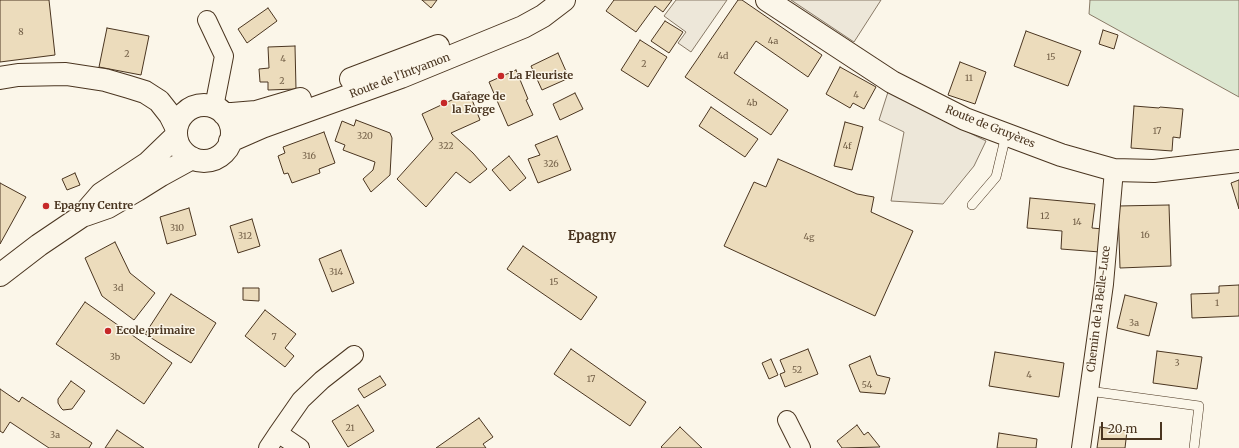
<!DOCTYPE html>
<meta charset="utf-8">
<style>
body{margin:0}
#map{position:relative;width:1239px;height:448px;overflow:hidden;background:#fbf6e9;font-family:Merriweather,serif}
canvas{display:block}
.scale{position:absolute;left:1101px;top:422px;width:61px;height:18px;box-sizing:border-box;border:2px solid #4a3520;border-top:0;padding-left:5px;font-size:12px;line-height:14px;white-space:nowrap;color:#4a3520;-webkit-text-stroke:3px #fbf6e9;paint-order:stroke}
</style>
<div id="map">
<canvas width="1239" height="448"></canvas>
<div class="scale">20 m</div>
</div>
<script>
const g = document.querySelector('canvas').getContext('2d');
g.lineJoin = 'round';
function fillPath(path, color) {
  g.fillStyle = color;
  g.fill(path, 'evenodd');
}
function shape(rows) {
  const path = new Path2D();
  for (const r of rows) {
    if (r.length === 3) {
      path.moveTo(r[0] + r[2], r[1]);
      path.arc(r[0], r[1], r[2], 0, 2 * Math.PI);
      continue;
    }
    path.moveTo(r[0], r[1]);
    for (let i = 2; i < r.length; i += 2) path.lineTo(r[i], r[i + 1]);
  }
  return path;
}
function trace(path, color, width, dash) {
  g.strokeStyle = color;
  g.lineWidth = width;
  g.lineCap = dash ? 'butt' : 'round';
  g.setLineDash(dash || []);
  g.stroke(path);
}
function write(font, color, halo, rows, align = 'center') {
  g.font = font + ' Merriweather,serif';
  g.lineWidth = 3;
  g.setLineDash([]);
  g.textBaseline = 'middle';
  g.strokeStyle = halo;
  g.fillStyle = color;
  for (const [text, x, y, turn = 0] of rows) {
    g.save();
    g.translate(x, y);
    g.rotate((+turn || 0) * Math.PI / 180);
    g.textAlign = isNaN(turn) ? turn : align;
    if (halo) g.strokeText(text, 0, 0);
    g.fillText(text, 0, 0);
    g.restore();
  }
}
const green = shape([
 [1090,0,1239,0,1239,97,1089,14,1090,0]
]);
fillPath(green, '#dce7d0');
trace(green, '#887966', 1);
const parking = shape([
 [676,0,727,0,691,52,678,43,686,32,664,16,676,0],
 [791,0,881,0,854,42,791,0],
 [888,92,986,141,974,166,943,204,891,201,904,132,879,120,888,92]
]);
fillPath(parking, '#ede7d9');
trace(parking, '#887966', 1);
const building = shape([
 [0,0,49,0,55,55,0,62,0,0],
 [422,0,437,0,431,8,422,0],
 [614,0,672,0,663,12,655,6,636,32,606,11,614,0],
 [738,0,742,0,822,55,808,77,756,41,734,73,788,110,771,135,685,77,738,0],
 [268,8,277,21,247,43,238,29,268,8],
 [665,21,683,32,669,53,651,41,665,21],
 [107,28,149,36,141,75,99,67,107,28],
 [1103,30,1118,35,1114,49,1099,44,1103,30],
 [1026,31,1081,51,1068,86,1014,66,1026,31],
 [640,40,667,57,648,87,621,70,640,40],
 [295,46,296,89,268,90,268,82,260,82,259,69,269,68,268,47,295,46],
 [558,53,569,78,542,90,531,66,558,53],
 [960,62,986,72,975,104,948,95,960,62],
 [840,67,876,87,864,109,853,103,850,108,826,94,840,67],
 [516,70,528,99,526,100,533,115,508,126,489,82,516,70],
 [469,92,480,120,451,133,473,153,487,169,470,183,456,172,426,207,397,179,433,139,422,114,469,92],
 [575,93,583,109,560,120,553,104,575,93],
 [1134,106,1159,108,1160,107,1183,109,1180,138,1173,137,1172,151,1131,148,1134,106],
 [711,107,758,139,745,157,699,126,711,107],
 [356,120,390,133,392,138,390,175,371,192,363,179,373,170,375,162,343,150,345,145,335,141,342,121,354,126,356,120],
 [845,122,863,127,852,170,834,166,845,122],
 [324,132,335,163,319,169,320,173,292,183,288,173,284,174,278,156,285,153,283,147,324,132],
 [557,136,571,170,538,183,528,159,540,155,535,145,557,136],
 [509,156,526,178,510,191,492,170,509,156],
 [778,159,857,194,874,197,871,212,913,231,875,316,724,246,754,182,766,187,778,159],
 [75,173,80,185,67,190,62,179,75,173],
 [1239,180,1239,209,1231,183,1239,180],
 [0,183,26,197,0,244,0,183],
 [1030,198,1095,204,1092,228,1103,229,1100,252,1061,249,1062,231,1027,228,1030,198],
 [1169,205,1171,266,1120,268,1118,206,1169,205],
 [189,208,196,235,167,244,160,217,189,208],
 [252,219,260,246,238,253,230,226,252,219],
 [115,242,130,273,155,293,134,320,102,296,85,258,115,242],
 [523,246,597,297,581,320,507,269,523,246],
 [341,250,354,283,332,292,319,259,341,250],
 [1239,285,1239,316,1192,318,1191,294,1219,293,1219,286,1239,285],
 [243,288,259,288,259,301,243,300,243,288],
 [171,294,216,323,191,363,145,334,171,294],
 [1125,295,1157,303,1149,336,1117,328,1125,295],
 [85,302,172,363,144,404,56,344,85,302],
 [265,310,296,334,285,348,294,356,285,367,245,336,265,310],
 [571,349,646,402,630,426,554,374,571,349],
 [808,349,818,374,785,387,780,374,785,372,780,360,808,349],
 [1157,351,1202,357,1197,389,1153,383,1157,351],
 [995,352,1064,363,1059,397,989,386,995,352],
 [870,356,877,375,890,378,885,394,860,392,849,365,870,356],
 [771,359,778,375,769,379,762,363,771,359],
 [380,376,386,385,364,398,358,389,380,376],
 [71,381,85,391,72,409,63,410,61,408,58,403,58,399,71,381],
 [0,389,19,402,22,397,92,443,89,448,49,448,10,422,3,433,0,431,0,389],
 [358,405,374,431,348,447,332,421,358,405],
 [479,418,493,437,483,444,486,448,436,448,479,418],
 [857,425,864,435,868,432,880,447,842,448,837,441,857,425],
 [680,427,702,448,662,448,661,447,680,427],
 [1100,427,1127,431,1125,448,1097,448,1100,427],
 [117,430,144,448,105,448,117,430],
 [999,433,1037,439,1036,448,997,448,999,433]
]);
fillPath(building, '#ecdcbc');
trace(building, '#4a3520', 1);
const lane = shape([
 [972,205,996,177,1006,135],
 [1089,391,1199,406,1194,448]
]);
const street = shape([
 [207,20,224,56,214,107],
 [787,420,801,448],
 [278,433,300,448],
 [268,448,278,433,301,400,322,380,354,355],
 [1081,448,1104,284,1114,170]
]);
const secondary = shape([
 [767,0,892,82,965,119,1061,155,1114,170,1154,171,1239,161],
 [0,78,18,75,66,74,105,80,129,87,145,92,159,101,170,115,176,127],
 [351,79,438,46],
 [204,133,28],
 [224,114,232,114,256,112,300,99],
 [230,141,262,127,401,77,523,27,543,16,564,0],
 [85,215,108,207,137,190,161,175,192,158],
 [0,275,39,245,82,216,101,194,148,163,176,136]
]);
trace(lane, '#4a3520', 10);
trace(street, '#4a3520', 20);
trace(secondary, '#4a3520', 24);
trace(lane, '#fbf6e9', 9);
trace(street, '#fbf6e9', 18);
trace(secondary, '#fbf6e9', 22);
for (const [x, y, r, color] of [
 [501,76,4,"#c62828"],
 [444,103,4,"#c62828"],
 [46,206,4,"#c62828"],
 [108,331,4,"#c62828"]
]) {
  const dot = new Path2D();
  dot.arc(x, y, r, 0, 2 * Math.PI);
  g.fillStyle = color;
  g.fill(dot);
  trace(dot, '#fbf6e9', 1.5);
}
write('9px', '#725f47', null, [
 ["8",21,32],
 ["4a",773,41],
 ["2",127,54],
 ["4d",723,56],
 ["15",1051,57],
 ["4",283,59],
 ["2",644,64],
 ["11",969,78],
 ["2",282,81],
 ["4",856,95],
 ["4b",752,103],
 ["17",1157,131],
 ["320",365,136],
 ["322",446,146],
 ["4f",847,146],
 ["316",309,156],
 ["326",551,164],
 ["12",1045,216],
 ["14",1077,222],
 ["310",177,228],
 ["16",1145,235],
 ["312",245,236],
 ["4g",809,237],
 ["314",336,272],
 ["15",554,282],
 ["3d",118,288],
 ["1",1217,303],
 ["3a",1134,323],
 ["7",274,337],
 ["3b",115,357],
 ["3",1177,363],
 ["52",797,370],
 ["4",1029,375],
 ["17",591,379],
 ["54",867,385],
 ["21",350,428],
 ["3a",55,435]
]);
write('11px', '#4a3520', '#fbf6e9', [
 ["Route de l'Intyamon",400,76,-21],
 ["Route de Gruyères",990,127,22],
 ["Chemin de la Belle-Luce",1099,309,-83]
]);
write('bold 11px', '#4a3520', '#fbf6e9', [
 ["La Fleuriste",509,76],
 ["Garage de",452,97],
 ["la Forge",452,110],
 ["Epagny Centre",54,206],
 ["Ecole primaire",116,331]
], 'left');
write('bold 13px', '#4a3520', '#fbf6e9', [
 ["Epagny",592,236]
]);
</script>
